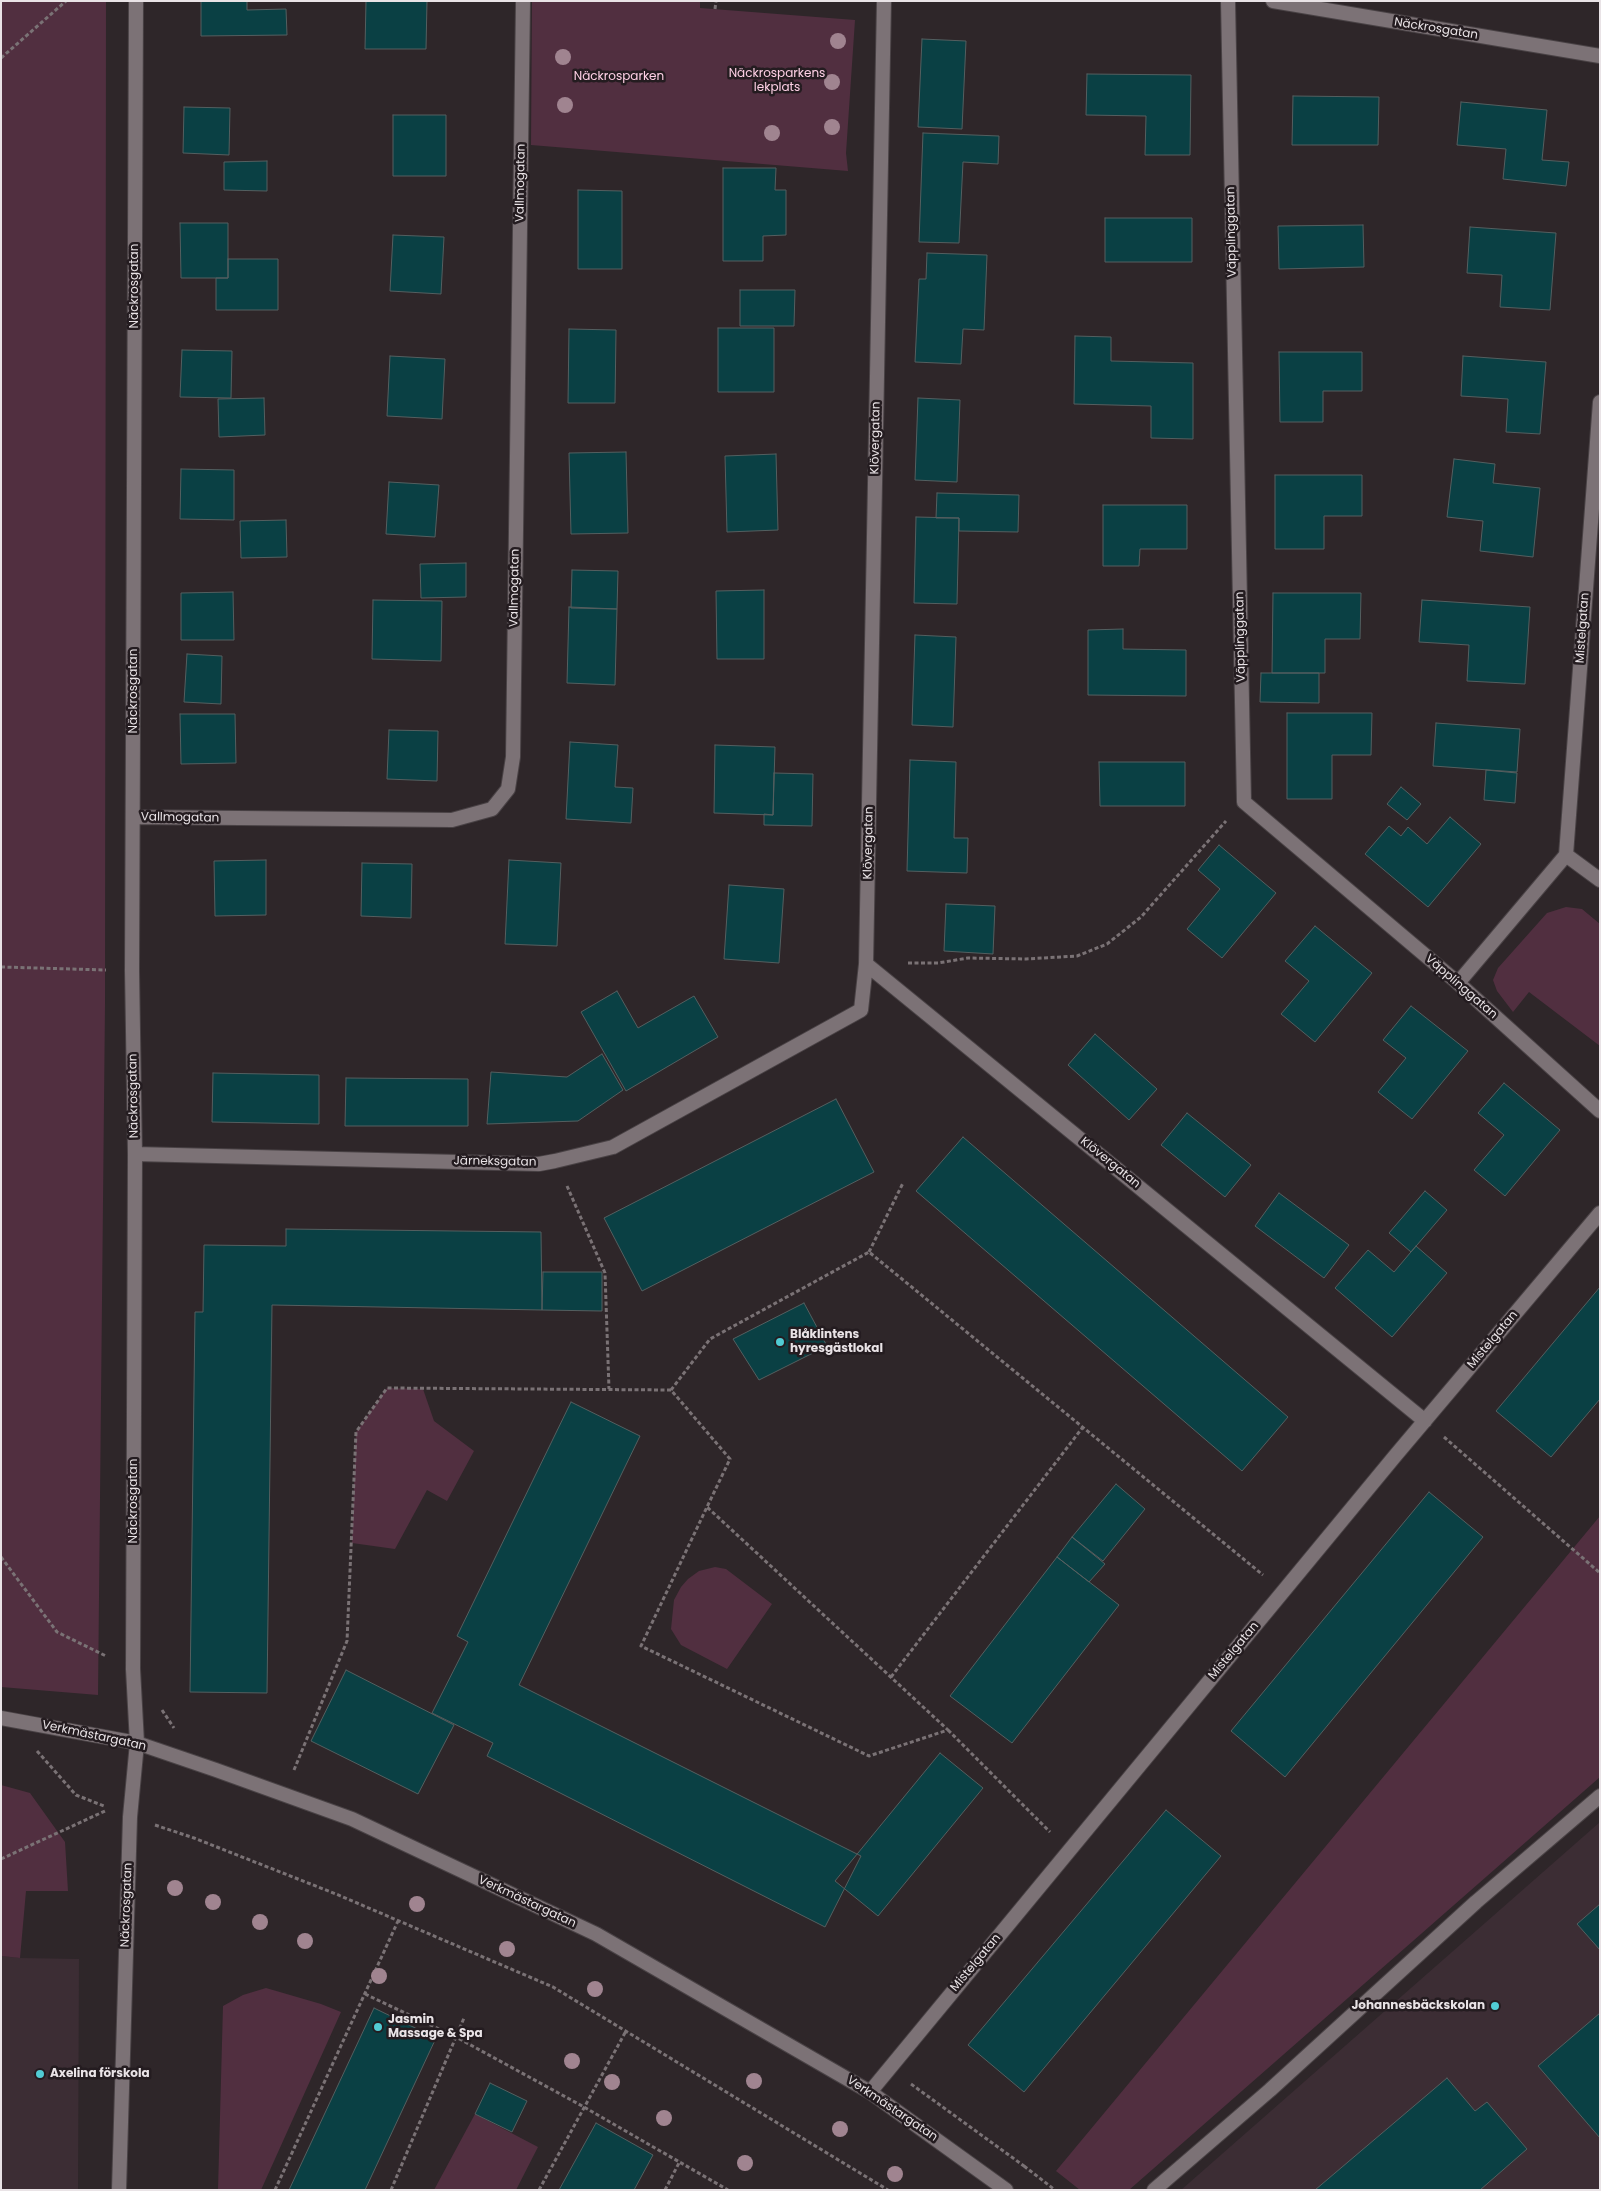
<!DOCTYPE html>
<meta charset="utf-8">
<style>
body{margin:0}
#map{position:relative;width:1601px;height:2191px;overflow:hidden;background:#2e2629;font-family:Poppins,sans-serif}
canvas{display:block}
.frame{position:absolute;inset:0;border:2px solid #e9e3e6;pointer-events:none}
</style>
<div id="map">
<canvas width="1601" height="2191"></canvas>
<div class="frame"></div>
</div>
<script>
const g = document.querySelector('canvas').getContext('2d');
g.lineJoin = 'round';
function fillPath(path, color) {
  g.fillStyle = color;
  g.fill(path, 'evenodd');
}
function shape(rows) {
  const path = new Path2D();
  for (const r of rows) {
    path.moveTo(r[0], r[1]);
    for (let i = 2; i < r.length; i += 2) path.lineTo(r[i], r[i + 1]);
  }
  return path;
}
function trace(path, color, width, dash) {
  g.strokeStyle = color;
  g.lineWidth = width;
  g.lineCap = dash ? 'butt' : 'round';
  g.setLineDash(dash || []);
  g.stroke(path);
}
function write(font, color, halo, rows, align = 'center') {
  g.font = font + ' Poppins,sans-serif';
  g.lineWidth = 5;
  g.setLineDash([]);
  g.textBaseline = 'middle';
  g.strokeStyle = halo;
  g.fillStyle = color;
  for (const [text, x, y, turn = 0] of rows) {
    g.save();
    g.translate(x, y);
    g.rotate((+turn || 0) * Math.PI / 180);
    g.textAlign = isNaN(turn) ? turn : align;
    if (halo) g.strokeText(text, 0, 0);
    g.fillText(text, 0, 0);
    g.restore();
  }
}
fillPath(shape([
 [1600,1822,1600,2190,1181,2190],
 [1,1956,20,1958,79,1959,78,2190,1,2190]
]), '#3c2d34');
fillPath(shape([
 [1,1,106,1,105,1004,98,1695,1,1687],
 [532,1,700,1,700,8,855,20,846,153,848,171,531,145],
 [1566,907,1582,909,1600,924,1600,1046,1529,992,1513,1012,1497,991,1493,980,1498,968,1547,913],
 [387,1388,423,1389,434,1421,474,1451,447,1501,427,1490,395,1549,352,1543,356,1432],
 [1600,1516,1600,1777,1129,2190,1080,2190,1056,2171],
 [715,1567,726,1569,772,1604,727,1669,681,1645,671,1629,674,1600,681,1587,688,1579,699,1571],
 [1,1785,30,1793,65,1842,68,1891,26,1891,20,1958,1,1956],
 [266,1988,321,2004,341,2012,261,2190,218,2190,223,2006,243,1995],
 [475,2114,538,2147,516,2190,434,2190]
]), '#512f40');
const building = shape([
 [201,1,247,1,247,10,286,9,287,35,201,36,201,1],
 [366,1,427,1,426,49,365,49,366,1],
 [922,39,966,41,962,129,918,127,922,39],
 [1087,74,1191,75,1190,155,1145,155,1146,116,1086,115,1087,74],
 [1293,96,1379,97,1378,145,1292,145,1293,96],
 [1461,102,1547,110,1542,160,1569,162,1566,186,1503,179,1506,149,1457,145,1461,102],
 [184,107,230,108,229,155,183,153,184,107],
 [393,115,446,115,446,176,393,176,393,115],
 [923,133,999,136,998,164,963,162,959,243,919,242,923,133],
 [267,161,267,191,224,190,224,162,267,161],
 [723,168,776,168,775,190,786,190,786,235,763,236,763,261,723,261,723,168],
 [578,190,622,191,622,269,578,269,578,190],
 [1105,218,1192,218,1192,262,1105,262,1105,218],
 [180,223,228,223,228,278,181,278,180,223],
 [1363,225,1364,267,1279,269,1278,226,1363,225],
 [1470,227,1556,233,1550,310,1500,307,1502,275,1467,273,1470,227],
 [393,235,444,237,441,294,390,291,393,235],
 [927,253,987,255,984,330,963,329,961,364,915,362,919,279,926,279,927,253],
 [228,259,278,259,278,310,216,310,216,278,228,278,228,259],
 [740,290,795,290,794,326,740,326,740,290],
 [718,328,774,328,774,392,718,392,718,328],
 [569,329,616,330,615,403,568,403,569,329],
 [1075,336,1111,337,1111,361,1193,363,1193,439,1151,438,1151,406,1074,404,1075,336],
 [182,350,232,351,231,398,180,397,182,350],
 [1279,352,1362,352,1362,391,1323,391,1323,422,1280,422,1279,352],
 [390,356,445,359,442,419,387,416,390,356],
 [1463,356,1546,362,1540,434,1506,432,1508,399,1461,396,1463,356],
 [264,398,265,435,219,437,218,399,264,398],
 [918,398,960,400,957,482,915,480,918,398],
 [626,452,628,533,571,534,569,453,626,452],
 [776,454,778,530,727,532,725,456,776,454],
 [1454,459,1495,464,1493,483,1540,488,1533,557,1480,551,1483,521,1447,517,1454,459],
 [181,469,234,470,234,520,180,519,181,469],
 [1275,475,1362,475,1362,516,1324,516,1324,549,1275,549,1275,475],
 [389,482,439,485,435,537,386,534,389,482],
 [937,493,1019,495,1018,532,959,531,959,518,936,518,937,493],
 [1103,505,1187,505,1187,549,1140,549,1139,566,1103,566,1103,505],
 [916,517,959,518,957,604,914,603,916,517],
 [286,520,287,557,241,558,240,521,286,520],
 [466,563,466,597,421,598,420,564,466,563],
 [572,570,618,571,617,609,571,608,572,570],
 [764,590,764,659,717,659,716,591,764,590],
 [233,592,234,640,181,640,181,593,233,592],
 [1273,593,1361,593,1360,639,1325,639,1325,673,1272,673,1273,593],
 [373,600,442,601,441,661,372,659,373,600],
 [1422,600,1530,607,1525,684,1467,681,1469,645,1419,642,1422,600],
 [569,607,617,609,615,685,567,683,569,607],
 [1123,629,1123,649,1186,650,1186,696,1088,695,1088,630,1123,629],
 [915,635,956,637,953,727,912,725,915,635],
 [187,654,222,656,221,704,184,702,187,654],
 [1261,673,1319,673,1319,703,1260,702,1261,673],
 [1287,713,1372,713,1371,755,1332,755,1332,799,1287,799,1287,713],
 [180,714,235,714,236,763,181,764,180,714],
 [1436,723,1520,729,1517,772,1433,766,1436,723],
 [389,730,438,731,437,781,387,779,389,730],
 [570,742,618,745,615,787,633,788,631,823,566,819,570,742],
 [715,745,775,747,773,815,714,813,715,745],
 [910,760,956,762,954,838,968,838,967,873,907,871,910,760],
 [1099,762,1185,762,1185,806,1100,806,1099,762],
 [1486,770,1517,773,1515,803,1484,800,1486,770],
 [774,773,813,774,812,826,764,825,764,814,773,815,774,773],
 [1401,787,1421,804,1407,820,1387,804,1401,787],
 [1450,817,1481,844,1428,907,1365,854,1389,826,1401,836,1408,827,1427,844,1450,817],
 [1219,845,1276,893,1222,958,1187,929,1220,889,1198,870,1219,845],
 [266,860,266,915,215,916,214,861,266,860],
 [509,860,561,863,557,946,505,944,509,860],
 [362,863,412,864,411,918,361,916,362,863],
 [729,885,784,889,779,963,724,959,729,885],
 [946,904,995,906,993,954,944,951,946,904],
 [1315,926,1372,973,1315,1042,1281,1014,1309,981,1285,961,1315,926],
 [617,991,638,1028,694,996,718,1037,626,1091,581,1012,617,991],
 [1411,1006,1468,1051,1412,1119,1378,1092,1406,1058,1383,1040,1411,1006],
 [1095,1034,1157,1089,1129,1120,1068,1065,1095,1034],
 [602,1054,623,1090,578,1121,487,1124,491,1072,567,1077,602,1054],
 [213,1073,319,1075,319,1124,212,1122,213,1073],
 [346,1078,468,1079,468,1126,345,1126,346,1078],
 [1504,1083,1560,1130,1505,1196,1474,1170,1504,1135,1478,1113,1504,1083],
 [836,1099,874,1172,642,1291,604,1218,836,1099],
 [1187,1113,1251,1165,1225,1197,1161,1145,1187,1113],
 [963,1137,1288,1417,1242,1471,916,1191,963,1137],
 [1425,1191,1447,1210,1411,1252,1389,1233,1425,1191],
 [1279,1193,1349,1245,1324,1278,1255,1226,1279,1193],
 [286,1229,541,1232,542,1310,272,1305,267,1693,190,1692,195,1312,203,1312,204,1245,286,1246,286,1229],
 [1416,1246,1447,1273,1392,1337,1335,1288,1368,1250,1394,1272,1416,1246],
 [543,1272,602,1272,602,1311,542,1310,543,1272],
 [1600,1287,1600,1399,1551,1457,1496,1411,1600,1287],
 [804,1303,827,1346,759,1380,733,1339,804,1303],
 [571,1402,640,1436,519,1685,861,1856,825,1927,487,1756,493,1743,432,1713,468,1642,457,1636,571,1402],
 [1116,1484,1145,1509,1103,1561,1072,1537,1116,1484],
 [1429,1492,1483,1537,1285,1777,1231,1731,1429,1492],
 [1072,1537,1105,1564,1089,1582,1057,1557,1072,1537],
 [1057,1557,1119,1605,1012,1743,950,1696,1057,1557],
 [346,1670,454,1725,418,1794,311,1741,346,1670],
 [940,1753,983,1788,878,1916,835,1881,940,1753],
 [1166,1810,1221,1856,1024,2092,968,2045,1166,1810],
 [1600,1904,1600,1950,1577,1924,1600,1904],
 [374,2008,436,2038,365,2190,289,2190,374,2008],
 [1600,2013,1600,2138,1538,2066,1600,2013],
 [1447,2078,1475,2111,1487,2102,1527,2149,1480,2190,1315,2190,1447,2078],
 [490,2083,527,2101,512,2132,475,2114,490,2083],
 [596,2123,653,2155,634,2190,559,2190,596,2123]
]);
fillPath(building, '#0a4044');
trace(building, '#545f60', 1);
const service = shape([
 [1154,2190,1270,2090,1476,1902,1600,1796]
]);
const minor = shape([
 [1228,1,1244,802,1458,983,1600,1111],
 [1273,1,1600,56],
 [1600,402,1566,855,1600,880],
 [133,817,452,820,492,809,508,789,513,757,523,1],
 [866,964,1425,1421],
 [1458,983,1566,855],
 [135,1154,539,1164,555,1161,613,1147,861,1010,866,964,884,1],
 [1,1718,137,1743,216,1770,352,1819,596,1934,870,2092,1006,2190],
 [870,2092,1395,1456,1600,1213],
 [119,2190,130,1817,137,1743,133,1669,135,1154,132,970,136,1]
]);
trace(service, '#494245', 16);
trace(minor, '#494245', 16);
trace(shape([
 [715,9,716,1],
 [1,58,66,1],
 [908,963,938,963,968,958,1026,959,1077,956,1107,944,1141,917,1226,821],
 [1,967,106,970],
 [567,1186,605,1273,609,1389],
 [869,1252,903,1183],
 [671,1390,710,1339,869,1252,1263,1575],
 [1444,1437,1600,1573],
 [1,1557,57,1632,106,1656],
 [891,1677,1083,1427],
 [162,1710,174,1728],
 [948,1730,1050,1832],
 [37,1751,76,1795,104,1806],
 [294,1770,347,1641,356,1432,387,1388,671,1390,730,1459,707,1507,641,1646,869,1756,948,1730,707,1507],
 [155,1825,194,1838,336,1894,553,1987,888,2190],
 [1,1859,105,1811],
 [365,1994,456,2037,584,2107,728,2190],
 [911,2084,1024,2166],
 [1024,2166,1055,2190],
 [275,2190,398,1921],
 [391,2190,464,2018],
 [539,2190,626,2031],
 [665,2190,680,2161]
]), '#7a7275', 3, [4, 2.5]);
trace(service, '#7c7276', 14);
trace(minor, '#7c7276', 14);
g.fillStyle = '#a08490';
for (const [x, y] of [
 [838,41],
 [563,57],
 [832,82],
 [565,105],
 [832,127],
 [772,133],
 [175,1888],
 [213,1902],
 [417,1904],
 [260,1922],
 [305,1941],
 [507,1949],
 [379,1976],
 [595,1989],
 [572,2061],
 [754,2081],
 [612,2082],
 [664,2118],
 [840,2129],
 [745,2163],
 [895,2174]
]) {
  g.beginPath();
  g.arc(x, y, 8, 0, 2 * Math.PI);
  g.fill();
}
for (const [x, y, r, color] of [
 [780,1342,5,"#51ccd4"],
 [1495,2006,5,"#51ccd4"],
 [378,2027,5,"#51ccd4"],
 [40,2074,5,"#51ccd4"]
]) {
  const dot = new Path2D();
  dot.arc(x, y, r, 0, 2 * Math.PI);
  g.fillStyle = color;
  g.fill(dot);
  trace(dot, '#241c20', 2);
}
write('12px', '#e9e3e6', '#241c20', [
 ["Näckrosgatan",1436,29,9],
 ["Vallmogatan",521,183,-89],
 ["Väpplinggatan",1232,232,-91],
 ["Näckrosgatan",135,286,-90],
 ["Klövergatan",876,438,-89],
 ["Vallmogatan",515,588,-89],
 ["Mistelgatan",1583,628,-86],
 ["Väpplinggatan",1241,637,-91],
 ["Näckrosgatan",134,691,-90],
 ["Vallmogatan",180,818,1],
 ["Klövergatan",869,843,-89],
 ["Väpplinggatan",1461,987,41],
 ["Näckrosgatan",134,1096,-91],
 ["Järneksgatan",495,1162,1],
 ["Klövergatan",1110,1163,39],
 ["Mistelgatan",1493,1340,-50],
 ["Näckrosgatan",134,1501,-90],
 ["Mistelgatan",1234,1651,-50],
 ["Verkmästargatan",94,1736,12],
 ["Verkmästargatan",527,1902,25],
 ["Näckrosgatan",127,1905,-88],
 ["Mistelgatan",976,1963,-50],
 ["Verkmästargatan",892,2109,34]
]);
write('12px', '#fed0e5', '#241c20', [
 ["Näckrosparkens",777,74],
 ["lekplats",777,88],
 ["Näckrosparken",619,77]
]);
write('bold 12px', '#e9e3e6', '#241c20', [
 ["Blåklintens",790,1335],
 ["hyresgästlokal",790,1349],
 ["Johannesbäckskolan",1485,2006,"right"],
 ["Jasmin",388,2020],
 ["Massage & Spa",388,2034],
 ["Axelina förskola",50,2074]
], 'left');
</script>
